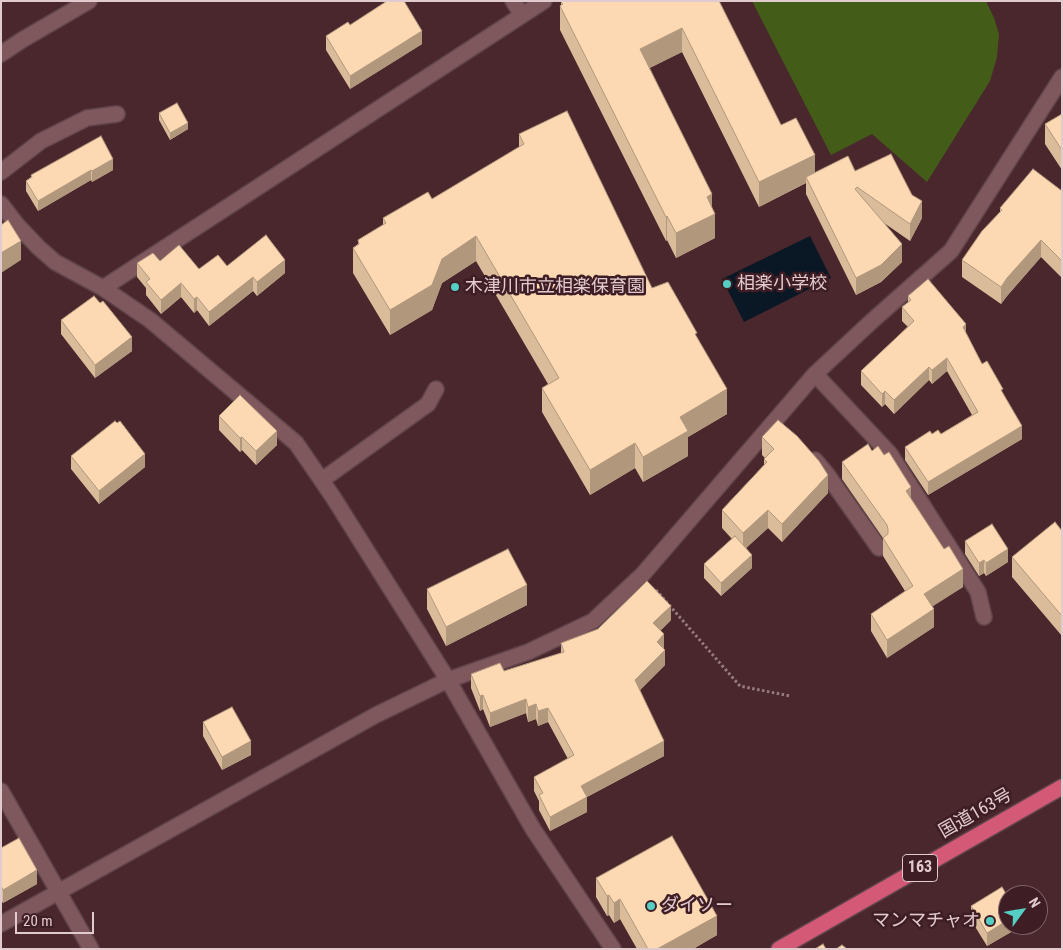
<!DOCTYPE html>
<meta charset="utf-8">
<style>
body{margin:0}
#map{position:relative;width:1063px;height:950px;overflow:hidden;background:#49272d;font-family:"Roboto Condensed",sans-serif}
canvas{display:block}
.frame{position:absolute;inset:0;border:2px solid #e2cbce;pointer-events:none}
.north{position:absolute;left:998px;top:885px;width:50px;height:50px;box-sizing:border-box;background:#3e1d24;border:1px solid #806368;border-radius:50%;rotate:58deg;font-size:14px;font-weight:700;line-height:20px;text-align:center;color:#e2cbce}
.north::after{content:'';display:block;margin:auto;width:18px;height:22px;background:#55cec4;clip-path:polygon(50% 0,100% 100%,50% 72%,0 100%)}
.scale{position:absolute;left:15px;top:912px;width:79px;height:22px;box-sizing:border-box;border:2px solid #e2cbce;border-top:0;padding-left:6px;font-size:15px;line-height:18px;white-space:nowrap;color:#e2cbce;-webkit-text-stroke:4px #3e1d24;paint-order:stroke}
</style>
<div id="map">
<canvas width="1063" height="950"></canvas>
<div class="frame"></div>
<div class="north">N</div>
<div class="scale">20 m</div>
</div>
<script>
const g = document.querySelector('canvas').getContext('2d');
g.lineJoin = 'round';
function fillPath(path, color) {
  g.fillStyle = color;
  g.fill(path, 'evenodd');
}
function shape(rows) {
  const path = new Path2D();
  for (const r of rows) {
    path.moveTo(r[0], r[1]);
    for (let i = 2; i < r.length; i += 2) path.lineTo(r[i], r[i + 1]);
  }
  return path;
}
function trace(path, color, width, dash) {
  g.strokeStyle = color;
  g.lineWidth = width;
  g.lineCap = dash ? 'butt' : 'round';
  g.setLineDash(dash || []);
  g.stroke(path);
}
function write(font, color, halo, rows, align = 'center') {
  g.font = font + ' "Roboto Condensed","Noto Sans JP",sans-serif';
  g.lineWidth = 5;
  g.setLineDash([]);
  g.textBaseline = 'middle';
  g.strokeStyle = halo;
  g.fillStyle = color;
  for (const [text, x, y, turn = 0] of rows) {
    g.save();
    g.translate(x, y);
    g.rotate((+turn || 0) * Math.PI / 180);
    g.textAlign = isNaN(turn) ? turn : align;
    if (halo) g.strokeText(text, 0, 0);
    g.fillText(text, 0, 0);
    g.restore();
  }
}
fillPath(shape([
 [752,1,986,1,994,18,999,34,997,57,990,81,927,182,872,134,831,155]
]), '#435d19');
fillPath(shape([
 [810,236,831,278,744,322,722,279]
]), '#0a1724');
const service = shape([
 [815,460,826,473,879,548]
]);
const minor = shape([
 [513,1,522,15],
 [1,54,22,40,89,1],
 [1,172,41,141,87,118,117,114],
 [1,204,18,226,38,247,55,262,103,288,150,320,296,443,333,497,448,680,533,829,613,949],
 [103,288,544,1],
 [815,374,890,454,978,592,984,617],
 [322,480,428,404,436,389],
 [1,791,91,949],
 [1,924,376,715,448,680,528,652,593,621,643,574,815,374,872,321,951,251,1062,77]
]);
const trunk = shape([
 [779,949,1062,787]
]);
trace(service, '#60444a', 18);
trace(minor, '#60444a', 18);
trace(trunk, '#60444a', 18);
trace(shape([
 [656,590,740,686,790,696]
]), '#977b7f', 3, [2.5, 2.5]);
trace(service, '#7f585e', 15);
trace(minor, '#7f585e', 15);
trace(trunk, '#d35976', 15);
fillPath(shape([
 [719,1,781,125,815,173,855,171,922,218,910,241,884,223,902,262,881,282,856,295,806,194,806,183,759,207,682,52,649,68,712,208,715,238,676,258,667,240,666,241,560,30,560,6,561,5,561,2],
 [350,25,422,44,350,89,326,50,326,36],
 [159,113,188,129,170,140,159,120],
 [1062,114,1062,170,1045,144,1045,124],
 [519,134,652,288,697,337,727,414,688,437,688,456,643,482,635,468,590,495,542,412,542,388,548,384,476,261,442,283,432,310,390,335,353,273,353,248,358,244,358,240,383,225,383,218,432,199,519,147],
 [113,159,113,170,92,182,91,180,38,211,26,191,26,181,31,177,31,175],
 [1062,191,1062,278,1041,257,1007,296,1001,304,962,277,962,260,1000,212,1000,208],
 [137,263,199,269,227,266,285,273,257,296,253,291,209,326,197,310,194,313,181,297,161,314,146,295,146,288,137,277],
 [908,296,966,333,982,364,1003,393,1022,439,928,495,905,460,905,447,932,434,941,434,972,415,947,371,932,384,929,380,894,414,885,404,882,407,861,385,861,371,908,327,902,321,902,307,908,303],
 [61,320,132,351,95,378,61,334],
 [219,416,277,445,256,465,242,450,240,452,219,430],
 [762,437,828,493,782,542,768,528,746,548,752,568,721,596,704,578,704,564,732,539,722,528,722,510,764,465,764,459,765,458,762,455],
 [872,451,911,500,963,587,932,606,934,627,887,658,871,631,871,614,905,591,883,556,883,538,842,479,842,462],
 [71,456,145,467,99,504,71,469],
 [1062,531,1062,636,1012,577,1012,557],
 [965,541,1008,562,986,576,984,573,979,576,965,554],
 [427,589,527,605,446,646,427,609],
 [671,620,660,631,664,649,665,665,640,690,664,756,587,797,587,812,550,831,539,810,539,801,534,791,534,777,568,759,548,722,538,726,536,719,528,722,526,713,490,727,483,709,480,711,471,688,471,674,504,671,561,653,561,643],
 [203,722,251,755,222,770,203,736],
 [1,848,37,884,3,903,1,900],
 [596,878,717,935,693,949,637,949,620,919,614,923,609,915,607,916,596,897],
 [971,906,1018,925,1018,928,987,946,971,920]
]), '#dabb9a');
fillPath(shape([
 [682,28,682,52,640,73,640,49],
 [422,31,422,44,350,89,350,76],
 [188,123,188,129,170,140,170,133],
 [815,155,815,179,806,177,806,183,759,207,759,182],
 [113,159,113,170,92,182,92,171],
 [91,170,91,180,38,211,38,201],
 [712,194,712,215,715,214,715,238,676,258,676,233,707,197],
 [922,201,922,218,910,241,910,224],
 [667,216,667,240,666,241,666,217],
 [476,236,476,261,442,283,432,310,390,335,390,310,442,259],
 [1041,240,1041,257,1007,296,1001,304,1001,287,1007,278],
 [21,241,21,260,1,273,1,253],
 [902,244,902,262,881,282,856,295,856,278],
 [285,260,285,273,257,296,257,282],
 [253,277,253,291,209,326,209,312],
 [181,283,181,297,161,314,161,300],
 [197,297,197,310,194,313,194,299],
 [966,324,966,338,963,327],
 [132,337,132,351,95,378,95,365],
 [947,358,947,371,932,384,932,370],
 [929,367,929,380,894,414,894,400],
 [727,389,727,414,688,437,688,456,643,482,643,457,680,417],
 [885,391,885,404,882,407,882,394],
 [1022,426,1022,439,928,495,928,482],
 [277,431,277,445,256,465,256,451],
 [242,437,242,450,240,452,240,438],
 [635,443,635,468,590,495,590,470],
 [145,454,145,467,99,504,99,491],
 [828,475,828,493,782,542,782,524],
 [911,487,911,505,906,491],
 [768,510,768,528,743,551,743,533],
 [1008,549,1008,562,986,576,986,563],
 [752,555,752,568,721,596,721,583],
 [984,560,984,573,979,576,979,563],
 [963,569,963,587,924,612,924,594],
 [527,585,527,605,446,646,446,627],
 [671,606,671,620,653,638,653,623],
 [934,609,934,627,887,658,887,640],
 [664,634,664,649,657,642],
 [665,650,665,665,635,695,635,680],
 [483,695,483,709,480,711,480,696],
 [526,699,526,713,490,727,490,713],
 [536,704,536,719,528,722,528,707],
 [548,708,548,722,538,726,538,711],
 [251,741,251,755,222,770,222,757],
 [664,741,664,756,581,800,581,786],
 [587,797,587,812,550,831,550,817],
 [37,870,37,884,3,903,3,890],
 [609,895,609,915,607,916,607,896],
 [620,899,620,919,614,923,614,903],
 [717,916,717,935,693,949,657,949],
 [1008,920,1008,925,1018,925,1018,928,987,946,987,933]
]), '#b1987d');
const building = shape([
 [387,1,404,1,422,31,350,76,326,36,348,22,350,25,387,1],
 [563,1,719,1,781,125,796,118,815,155,759,182,682,28,640,49,712,194,707,197,715,214,676,233,667,216,666,217,560,6,563,4,561,2,563,1],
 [177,103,188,123,170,133,159,113,177,103],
 [567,111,652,288,668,282,697,333,695,334,727,389,680,417,688,431,643,457,635,443,590,470,542,388,559,378,476,236,442,259,432,285,390,310,353,248,359,244,358,240,386,223,383,218,428,192,432,199,524,144,519,134,567,111],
 [1062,114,1062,150,1045,124,1062,114],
 [101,136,113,159,92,171,91,170,38,201,26,181,32,177,31,175,101,136],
 [891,154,912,195,922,201,910,224,857,187,855,189,902,244,881,265,856,278,806,177,848,156,855,171,891,154],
 [1033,169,1062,191,1062,261,1041,240,1007,278,1001,287,962,260,982,231,1002,210,1000,208,1033,169],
 [8,220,21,241,1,253,1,225,8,220],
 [266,235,285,260,257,282,253,277,209,312,197,297,194,299,181,283,161,300,146,282,150,279,137,263,153,253,160,261,179,245,199,269,218,255,227,266,266,235],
 [928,279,966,324,963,327,982,364,987,361,1003,389,1001,390,1022,426,928,482,905,447,930,431,932,434,938,430,941,434,978,412,947,358,932,370,929,367,894,400,885,391,882,394,861,371,914,321,902,307,911,300,908,296,928,279],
 [94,296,100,303,103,301,132,337,95,365,61,320,94,296],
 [240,395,277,431,256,451,242,437,240,438,219,416,240,395],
 [778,420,797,436,819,461,828,475,782,524,768,510,743,533,722,510,767,462,764,459,774,449,762,437,778,420],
 [115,421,117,423,120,421,145,454,99,491,71,456,115,421],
 [868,444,872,451,878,446,884,455,889,452,911,487,906,491,944,549,949,546,963,569,924,594,934,609,887,640,871,614,913,586,883,538,888,534,888,529,887,525,842,462,868,444],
 [1055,522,1062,531,1062,616,1012,557,1055,522],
 [992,524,1008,549,986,563,984,560,979,563,965,541,992,524],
 [735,536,752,555,721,583,704,564,735,536],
 [508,549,527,585,446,627,427,589,508,549],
 [647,581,671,606,653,623,664,634,657,642,665,650,635,680,664,741,581,786,587,797,550,817,539,795,543,793,534,777,574,755,548,708,538,711,536,704,528,707,526,699,490,713,483,695,480,696,471,674,500,663,504,671,564,652,561,643,598,629,647,581],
 [232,707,251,741,222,757,203,722,232,707],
 [672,836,717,916,657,949,648,949,620,899,614,903,609,895,607,896,596,878,672,836],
 [19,838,37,870,3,890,1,886,1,848,19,838],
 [1002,887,1008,897,1008,920,987,933,971,906,1002,887],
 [823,944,826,949,815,949,823,944],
 [842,945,847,949,836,949,842,945]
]);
fillPath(building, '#fdd9b3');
trace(building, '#b1987d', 1);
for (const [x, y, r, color] of [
 [727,284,5,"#55cec4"],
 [455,287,5,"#55cec4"],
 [651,906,5,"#55cec4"],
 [990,921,5,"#55cec4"]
]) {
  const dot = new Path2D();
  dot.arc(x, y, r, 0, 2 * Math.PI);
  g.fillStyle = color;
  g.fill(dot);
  trace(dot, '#3e1d24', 2);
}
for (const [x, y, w] of [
 [920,868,35]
]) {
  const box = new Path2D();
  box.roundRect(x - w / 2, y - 13.5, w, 27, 4);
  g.fillStyle = '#3e1d24';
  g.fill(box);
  trace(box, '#e2cbce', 1);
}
write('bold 16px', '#e2cbce', null, [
 ["163",920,868]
]);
write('18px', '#e2cbce', '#3e1d24', [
 ["相楽小学校",737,284],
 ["木津川市立相楽保育園",465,287],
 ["ダイソー",661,906],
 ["マンマチャオ",980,921,"right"]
], 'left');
write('18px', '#e2cbce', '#3e1d24', [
 ["国道163号",976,814,-30]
]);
</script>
